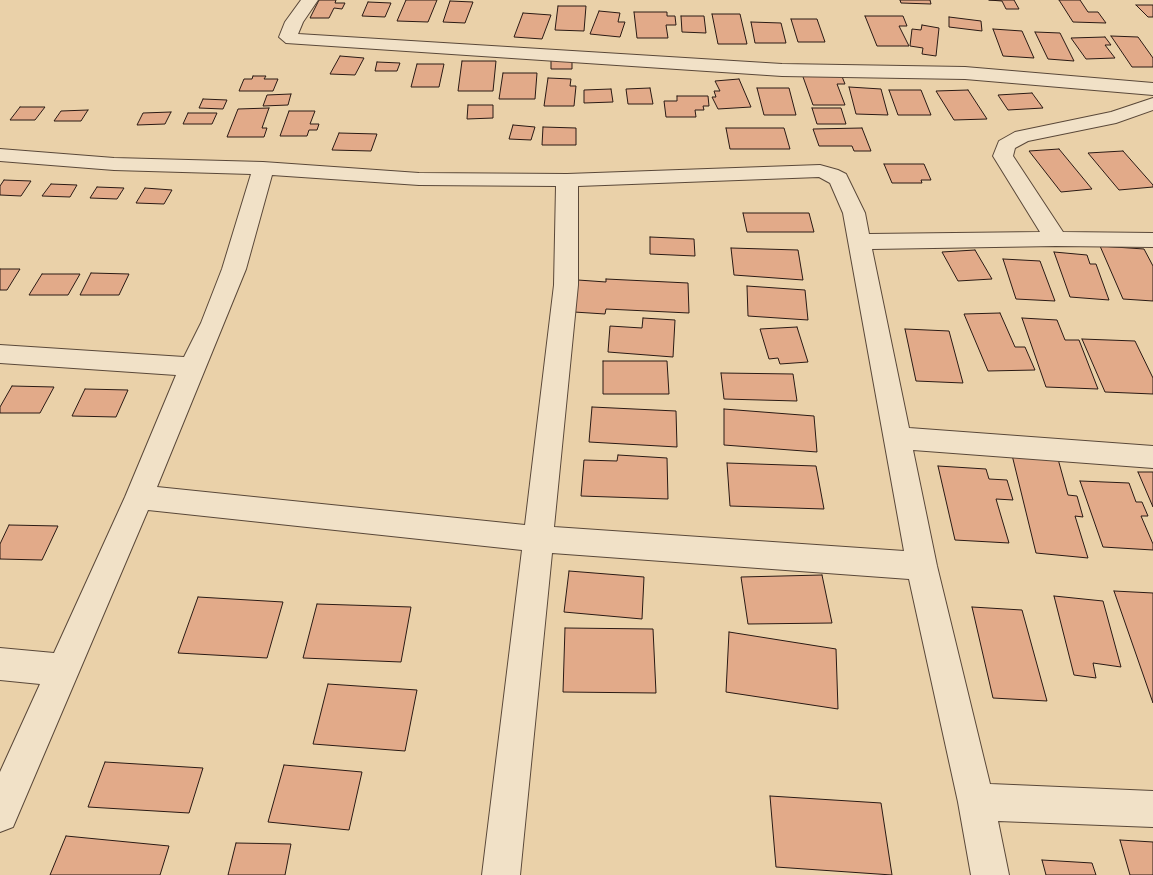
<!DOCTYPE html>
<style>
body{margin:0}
canvas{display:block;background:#ead1a9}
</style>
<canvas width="1153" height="875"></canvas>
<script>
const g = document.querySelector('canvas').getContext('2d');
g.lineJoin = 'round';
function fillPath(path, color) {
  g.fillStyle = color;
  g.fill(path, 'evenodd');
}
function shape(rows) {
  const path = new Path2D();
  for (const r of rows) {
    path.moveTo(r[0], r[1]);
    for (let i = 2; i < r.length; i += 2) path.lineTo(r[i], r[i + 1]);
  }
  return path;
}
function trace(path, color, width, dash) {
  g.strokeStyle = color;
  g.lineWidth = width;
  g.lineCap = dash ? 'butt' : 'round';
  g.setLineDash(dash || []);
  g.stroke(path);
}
const building = shape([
 [319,0,336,0,335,3,345,3,342,9,334,8,329,18,310,18,319,0],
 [406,0,437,0,428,22,397,21,406,0],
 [900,0,930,0,931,4,901,3,900,0],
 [989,0,1014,0,1019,9,1006,9,1002,1,989,0],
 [1059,0,1080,0,1088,12,1098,12,1106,23,1073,22,1059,0],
 [450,1,473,2,465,23,443,22,450,1],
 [368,2,391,3,385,17,362,16,368,2],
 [1136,5,1153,5,1153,17,1148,17,1136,5],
 [558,6,586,6,584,31,555,30,558,6],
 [599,11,620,13,618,22,625,22,620,37,590,34,599,11],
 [634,12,667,12,667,16,675,16,676,25,666,25,668,38,637,38,634,12],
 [523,13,551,15,542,39,514,37,523,13],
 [712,14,740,14,747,44,718,44,712,14],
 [681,16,704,16,706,33,682,32,681,16],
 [865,16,903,16,907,26,899,26,909,46,877,46,865,16],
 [949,17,981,21,982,31,949,27,949,17],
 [791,19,817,19,825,42,798,42,791,19],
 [751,22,781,23,786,43,755,43,751,22],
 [922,25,939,28,936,56,922,54,923,48,910,46,912,29,921,30,922,25],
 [993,29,1022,31,1034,58,1003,56,993,29],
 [1035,32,1060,33,1074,61,1048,59,1035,32],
 [1111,36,1138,37,1153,58,1153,67,1132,67,1111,36],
 [1105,37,1111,45,1105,45,1115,58,1086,59,1071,38,1105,37],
 [340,56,364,58,355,75,330,74,340,56],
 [551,60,572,60,572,69,551,69,551,60],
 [462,61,496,61,493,91,458,91,462,61],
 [377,62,400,63,397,71,375,71,377,62],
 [417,64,444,64,439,87,411,87,417,64],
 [503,73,537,73,535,99,499,99,503,73],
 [802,74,841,74,845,84,837,84,845,105,813,105,802,74],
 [253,76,266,76,264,79,278,79,273,91,239,91,244,79,252,79,253,76],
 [548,78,571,79,570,86,576,86,574,106,544,106,548,78],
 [739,79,751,107,718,109,712,97,716,97,714,91,720,91,715,81,739,79],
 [849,87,881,89,888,115,856,114,849,87],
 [650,88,653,104,628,104,626,89,650,88],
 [757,88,789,88,796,115,764,115,757,88],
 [611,89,613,102,584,103,584,90,611,89],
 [889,90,921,90,931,115,898,115,889,90],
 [968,90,987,119,954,120,936,91,968,90],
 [1032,93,1043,108,1008,110,998,95,1032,93],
 [291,94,288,105,263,106,267,95,291,94],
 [677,96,708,96,709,106,703,106,704,110,695,110,696,117,666,117,664,101,677,101,677,96],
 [203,99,227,100,223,109,199,108,203,99],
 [468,105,493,105,493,118,467,119,468,105],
 [20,107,45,107,35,120,10,120,20,107],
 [269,108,262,128,267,128,264,137,227,137,238,109,269,108],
 [812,108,841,108,846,124,817,124,812,108],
 [88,110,81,121,54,121,61,111,88,110],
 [289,111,315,111,310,124,319,124,317,130,309,130,307,136,280,136,289,111],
 [171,112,165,124,137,125,143,113,171,112],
 [188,113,217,113,212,124,183,124,188,113],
 [513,125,535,127,531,140,509,139,513,125],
 [543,127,576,128,576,145,542,145,543,127],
 [726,128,784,128,790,149,730,149,726,128],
 [862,128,871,151,854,151,852,146,819,146,813,129,862,128],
 [339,133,377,134,371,151,332,150,339,133],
 [1059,149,1092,189,1061,192,1029,151,1059,149],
 [1123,151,1153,185,1153,187,1119,190,1088,153,1123,151],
 [884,164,924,164,931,180,921,180,922,183,892,183,884,164],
 [4,180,31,181,21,196,0,195,0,186,4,180],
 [51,184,77,185,70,197,42,196,51,184],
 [97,187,124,188,117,199,90,198,97,187],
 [145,188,172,190,164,204,136,203,145,188],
 [743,213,809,213,814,232,747,232,743,213],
 [650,237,694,239,695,256,650,254,650,237],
 [1100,246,1144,249,1153,266,1153,301,1123,299,1100,246],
 [731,248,798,250,803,280,734,275,731,248],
 [975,250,992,279,958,281,942,252,975,250],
 [1054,252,1087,255,1090,264,1096,264,1109,300,1070,297,1054,252],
 [1003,259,1040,261,1055,301,1016,299,1003,259],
 [0,269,20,269,7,290,0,290,0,269],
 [91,273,129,274,119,295,80,295,91,273],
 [42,274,80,274,68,295,29,295,42,274],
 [606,279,688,283,689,313,606,309,605,314,574,312,578,280,606,282,606,279],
 [747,286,805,290,808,320,748,316,747,286],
 [1000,313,1015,347,1025,347,1035,370,988,371,964,314,1000,313],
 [643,318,675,320,673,357,608,352,610,326,642,328,643,318],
 [1022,318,1057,320,1065,340,1079,340,1098,389,1046,387,1022,318],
 [797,327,808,362,780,364,778,358,769,359,760,329,797,327],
 [905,329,949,331,963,383,916,381,905,329],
 [1082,339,1135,341,1153,378,1153,394,1105,392,1082,339],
 [603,361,667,361,669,394,603,394,603,361],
 [721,373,793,374,797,401,724,399,721,373],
 [12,386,54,387,40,413,0,413,0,407,12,386],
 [85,389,128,390,116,417,72,416,85,389],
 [592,407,676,411,677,447,589,442,592,407],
 [724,409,814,416,817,452,724,445,724,409],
 [618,455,667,458,668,499,581,496,584,460,617,461,618,455],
 [1012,455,1058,459,1068,495,1077,496,1083,517,1075,516,1088,558,1036,553,1012,455],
 [727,463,816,466,824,509,730,506,727,463],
 [938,466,986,469,989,479,1007,480,1013,500,996,499,1009,543,955,540,938,466],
 [1138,472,1153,472,1153,507,1138,472],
 [1080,481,1129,483,1136,502,1142,502,1148,516,1141,516,1153,544,1153,550,1103,547,1080,481],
 [9,525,58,526,42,560,0,559,0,544,9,525],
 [569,571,644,577,642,619,564,612,569,571],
 [822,575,832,623,748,624,741,577,822,575],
 [1114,591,1153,593,1153,703,1114,591],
 [1054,596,1103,601,1121,667,1093,663,1096,678,1074,675,1054,596],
 [198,597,283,602,267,658,178,653,198,597],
 [317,604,411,607,401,662,303,658,317,604],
 [972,607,1022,610,1047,701,993,698,972,607],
 [565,628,653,629,656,693,563,692,565,628],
 [729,632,836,649,838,709,726,692,729,632],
 [328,684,417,690,405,751,313,744,328,684],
 [105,762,203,768,189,813,88,807,105,762],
 [284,765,362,772,349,830,268,822,284,765],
 [770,796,881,803,892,875,776,867,770,796],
 [66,836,169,846,160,875,50,875,66,836],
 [1120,840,1153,842,1153,875,1130,875,1120,840],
 [236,843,291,844,285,875,228,875,236,843],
 [1042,860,1092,863,1096,875,1046,875,1042,860]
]);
fillPath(building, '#e2aa89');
trace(building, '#2a1a14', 1);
const minor = shape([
 [301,0,318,0,303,22,298,34,782,64,965,67,1153,83,1153,95,965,79,782,76,286,43,279,37,285,22,301,0],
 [1153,98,1153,110,1116,123,1028,141,1015,148,1013,156,1063,232,1153,233,1153,247,1056,246,872,249,909,428,1153,446,1153,468,913,450,937,566,990,784,1153,791,1153,827,998,821,1009,875,971,875,958,802,909,579,552,553,520,875,482,875,522,550,148,510,13,827,0,832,0,772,40,684,0,680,0,648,54,653,125,497,176,375,0,363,0,345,184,357,201,323,222,269,251,174,114,170,0,161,0,149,114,158,263,162,419,173,567,174,820,165,838,170,846,174,865,213,869,234,1040,232,993,156,999,141,1015,132,1111,112,1153,98],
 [272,175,419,185,556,186,554,285,525,525,157,487,246,269,272,175],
 [819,177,830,183,843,213,904,551,554,527,578,285,578,186,819,177]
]);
trace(minor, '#5a4839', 2);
fillPath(minor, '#f1e1c7');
</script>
